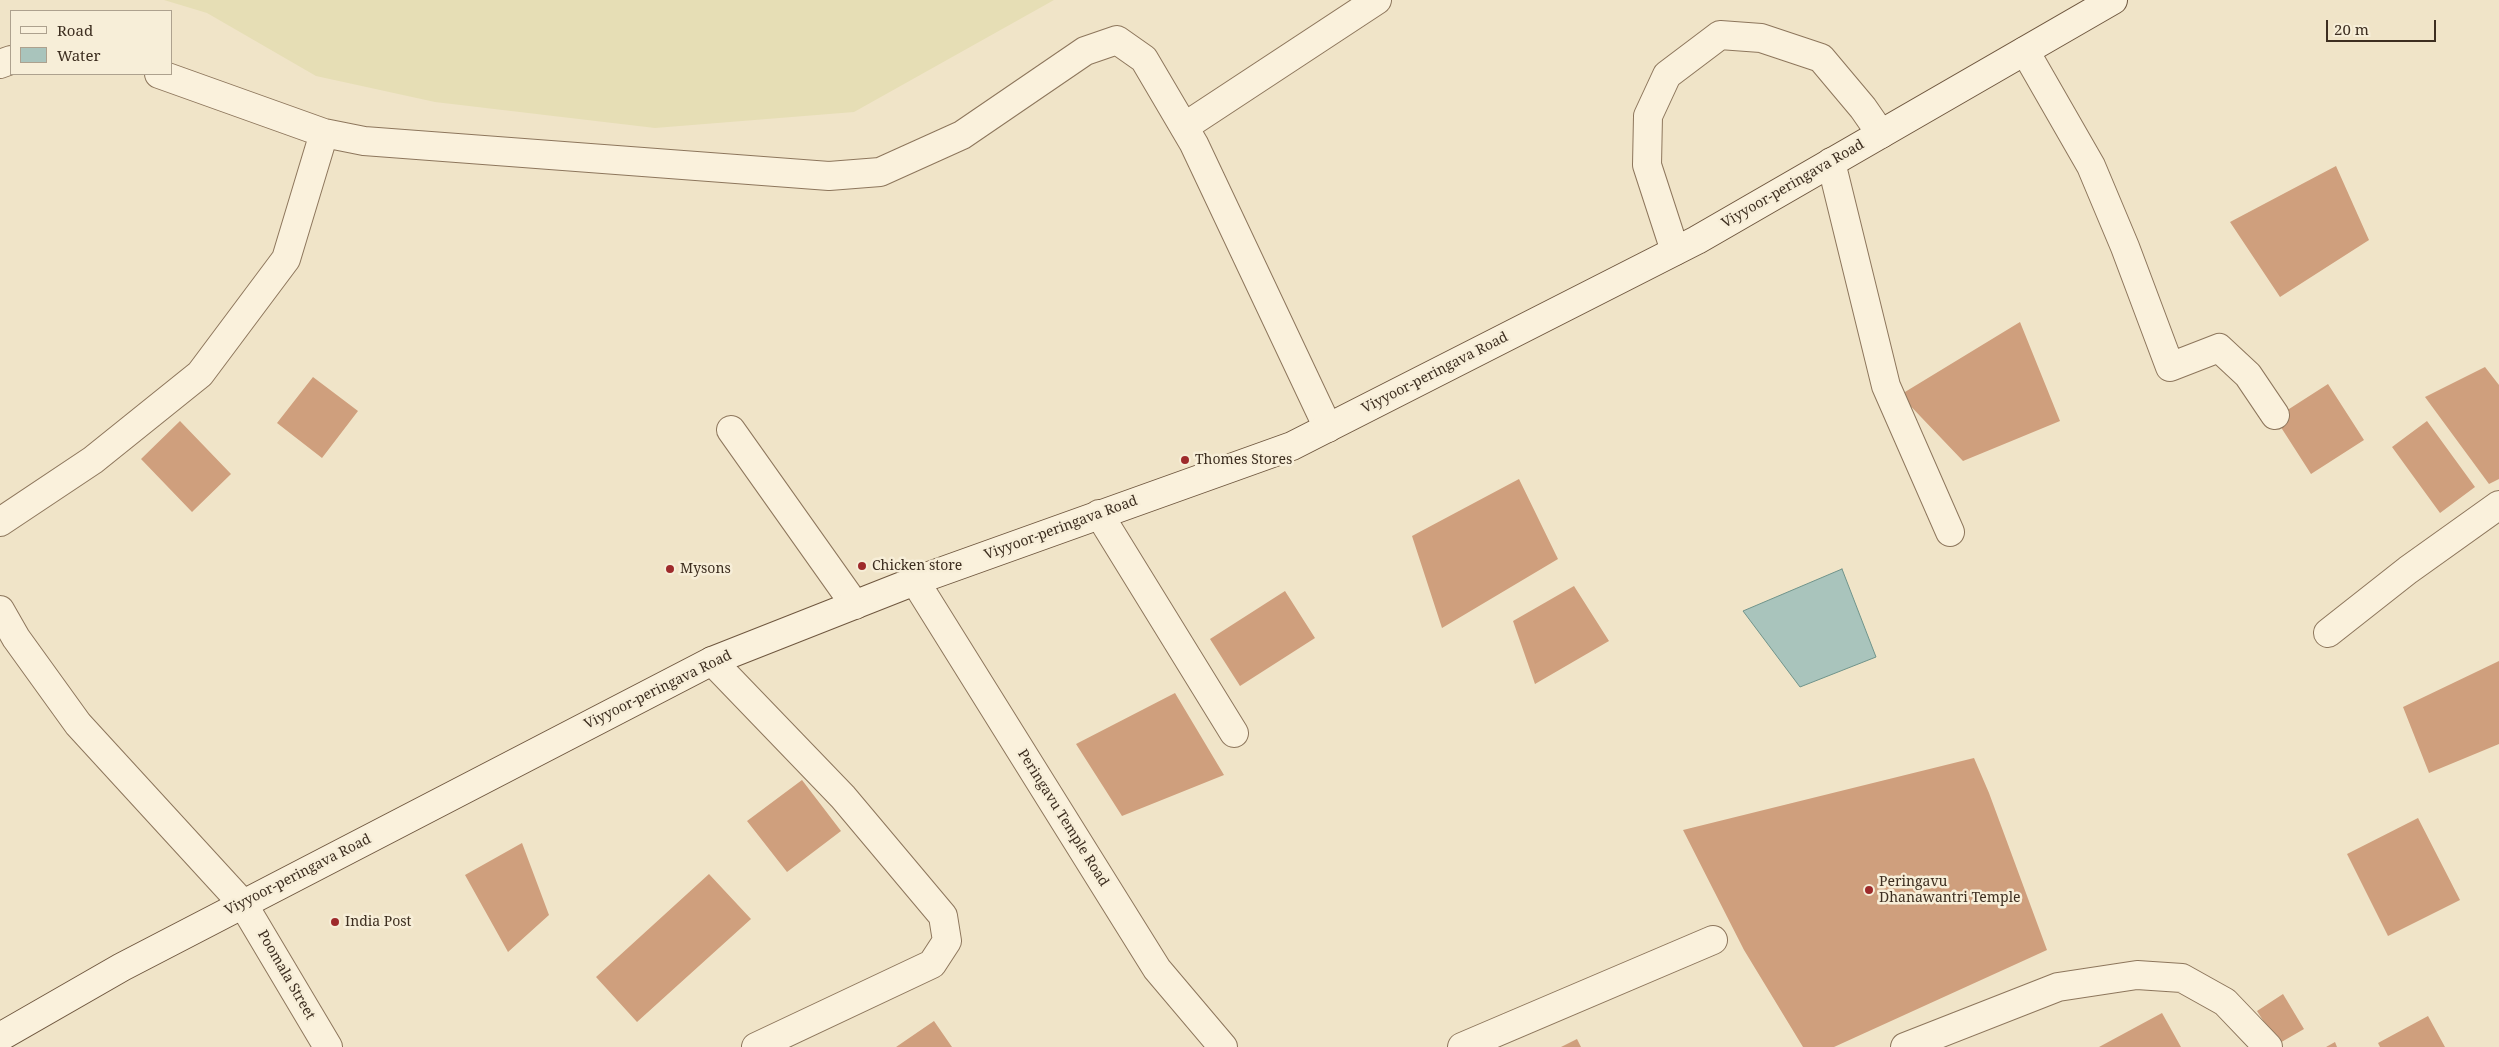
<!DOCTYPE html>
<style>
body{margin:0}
#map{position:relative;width:2499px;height:1047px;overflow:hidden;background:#f0e4c8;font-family:"Noto Serif",serif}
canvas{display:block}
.legend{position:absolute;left:10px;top:10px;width:162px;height:65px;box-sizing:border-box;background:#f7eed8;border:1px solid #ada18e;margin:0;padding:6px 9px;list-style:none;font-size:15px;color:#3d2e20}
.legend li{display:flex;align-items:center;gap:10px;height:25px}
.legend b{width:25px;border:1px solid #ada18e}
.scale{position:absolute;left:2326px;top:20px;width:110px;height:22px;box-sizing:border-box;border:2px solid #3d2e20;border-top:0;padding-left:6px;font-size:15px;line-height:18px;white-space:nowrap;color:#3d2e20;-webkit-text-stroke:4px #f7eed8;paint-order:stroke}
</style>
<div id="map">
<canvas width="2499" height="1047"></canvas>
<ul class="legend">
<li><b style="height:6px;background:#faf1dc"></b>Road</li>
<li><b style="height:14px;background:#a9c4bc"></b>Water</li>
</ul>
<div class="scale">20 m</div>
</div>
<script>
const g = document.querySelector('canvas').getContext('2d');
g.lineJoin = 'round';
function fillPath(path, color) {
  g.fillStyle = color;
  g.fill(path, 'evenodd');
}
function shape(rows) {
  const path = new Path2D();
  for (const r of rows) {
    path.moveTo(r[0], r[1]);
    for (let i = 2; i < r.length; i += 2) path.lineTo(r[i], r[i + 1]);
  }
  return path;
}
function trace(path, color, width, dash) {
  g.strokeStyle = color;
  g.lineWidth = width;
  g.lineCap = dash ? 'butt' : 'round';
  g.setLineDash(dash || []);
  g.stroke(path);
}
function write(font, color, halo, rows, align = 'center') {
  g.font = font + ' "Noto Serif",serif';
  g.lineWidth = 5;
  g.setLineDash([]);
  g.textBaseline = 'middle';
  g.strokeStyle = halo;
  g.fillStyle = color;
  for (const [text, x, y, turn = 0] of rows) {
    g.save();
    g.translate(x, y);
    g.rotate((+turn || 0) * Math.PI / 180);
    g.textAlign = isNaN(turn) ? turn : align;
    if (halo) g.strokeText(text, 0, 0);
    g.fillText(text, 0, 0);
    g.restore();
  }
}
fillPath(shape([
 [164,0,1054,0,854,112,655,128,435,102,316,76,207,13]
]), '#e6deb5');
const water = shape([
 [1842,569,1876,657,1800,687,1743,611,1842,569]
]);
fillPath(water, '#a9c4bc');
trace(water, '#6f938a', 1);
fillPath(shape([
 [2336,166,2369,240,2280,297,2230,222],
 [2020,322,2060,421,1963,461,1900,395],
 [2485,367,2499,385,2499,479,2489,484,2425,397],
 [313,377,358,411,322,458,277,423],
 [2328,384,2364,440,2311,474,2275,418],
 [180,421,231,474,192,512,141,459],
 [2427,421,2475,487,2440,513,2392,447],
 [1519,479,1558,559,1442,628,1412,536],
 [1574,586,1609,641,1535,684,1513,621],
 [1285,591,1315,638,1240,686,1210,639],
 [2499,661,2499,744,2429,773,2403,707],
 [1175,693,1224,775,1122,816,1076,744],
 [1974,758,1989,793,2047,950,1834,1047,1803,1047,1744,950,1683,830],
 [802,780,841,831,787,872,747,821],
 [2418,818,2460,900,2388,936,2347,854],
 [522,843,549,915,508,952,465,875],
 [709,874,751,919,637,1022,596,977],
 [2283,994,2304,1029,2278,1044,2257,1011],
 [2162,1013,2181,1047,2099,1047],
 [2428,1016,2445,1047,2380,1047,2378,1043],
 [934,1021,952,1047,896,1047],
 [1577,1039,1581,1047,1561,1047],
 [2335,1042,2337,1047,2326,1047]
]), '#cf9f7d');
const street = shape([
 [2025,51,2091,166,2125,247,2170,367,2219,348,2248,375,2275,415],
 [0,64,11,60],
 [159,74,324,133,364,141,829,176,880,172,962,135,1085,51,1117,40,1144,59,1194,144,1328,428],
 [1184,127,1377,0],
 [1831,162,1886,386,1950,532],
 [1675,251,1647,165,1648,116,1667,75,1720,35,1761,38,1821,58,1863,108,1881,134],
 [731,430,855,605],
 [1099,514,1234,733],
 [0,522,93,460,200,374,286,259,324,133],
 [915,581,1157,969,1223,1047],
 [0,610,16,638,78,724,243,904,328,1047],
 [2328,633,2408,570,2499,505],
 [712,661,843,797,943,916,947,941,932,964,756,1047],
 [1462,1047,1713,940],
 [1905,1047,2058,987,2137,975,2182,978,2225,1002,2268,1047]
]);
const secondary = shape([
 [0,1037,122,967,712,661,915,581,1292,446,1697,240,2113,0]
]);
trace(street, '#8d765c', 30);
trace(secondary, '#6f573f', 30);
trace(street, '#faf1dc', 28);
trace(secondary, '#faf1dc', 28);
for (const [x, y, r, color] of [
 [1185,460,5,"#9e2a2b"],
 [862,566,5,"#9e2a2b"],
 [670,569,5,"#9e2a2b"],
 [1869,890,5,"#9e2a2b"],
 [335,922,5,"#9e2a2b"]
]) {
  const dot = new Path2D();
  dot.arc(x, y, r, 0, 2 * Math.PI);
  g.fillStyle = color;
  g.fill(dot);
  trace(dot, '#f7eed8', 2);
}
write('14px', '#3d2e20', '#f7eed8', [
 ["Viyyoor-peringava Road",1793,184,-30],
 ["Viyyoor-peringava Road",1435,373,-27],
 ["Viyyoor-peringava Road",1061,528,-20],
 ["Viyyoor-peringava Road",658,690,-26],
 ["Peringavu Temple Road",1063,818,58],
 ["Viyyoor-peringava Road",298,875,-27],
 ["Poomala Street",286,975,60]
]);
write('14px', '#3d2e20', '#f7eed8', [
 ["Thomes Stores",1195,460],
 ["Chicken store",872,566],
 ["Mysons",680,569],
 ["Peringavu",1879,882],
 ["Dhanawantri Temple",1879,898],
 ["India Post",345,922]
], 'left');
</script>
